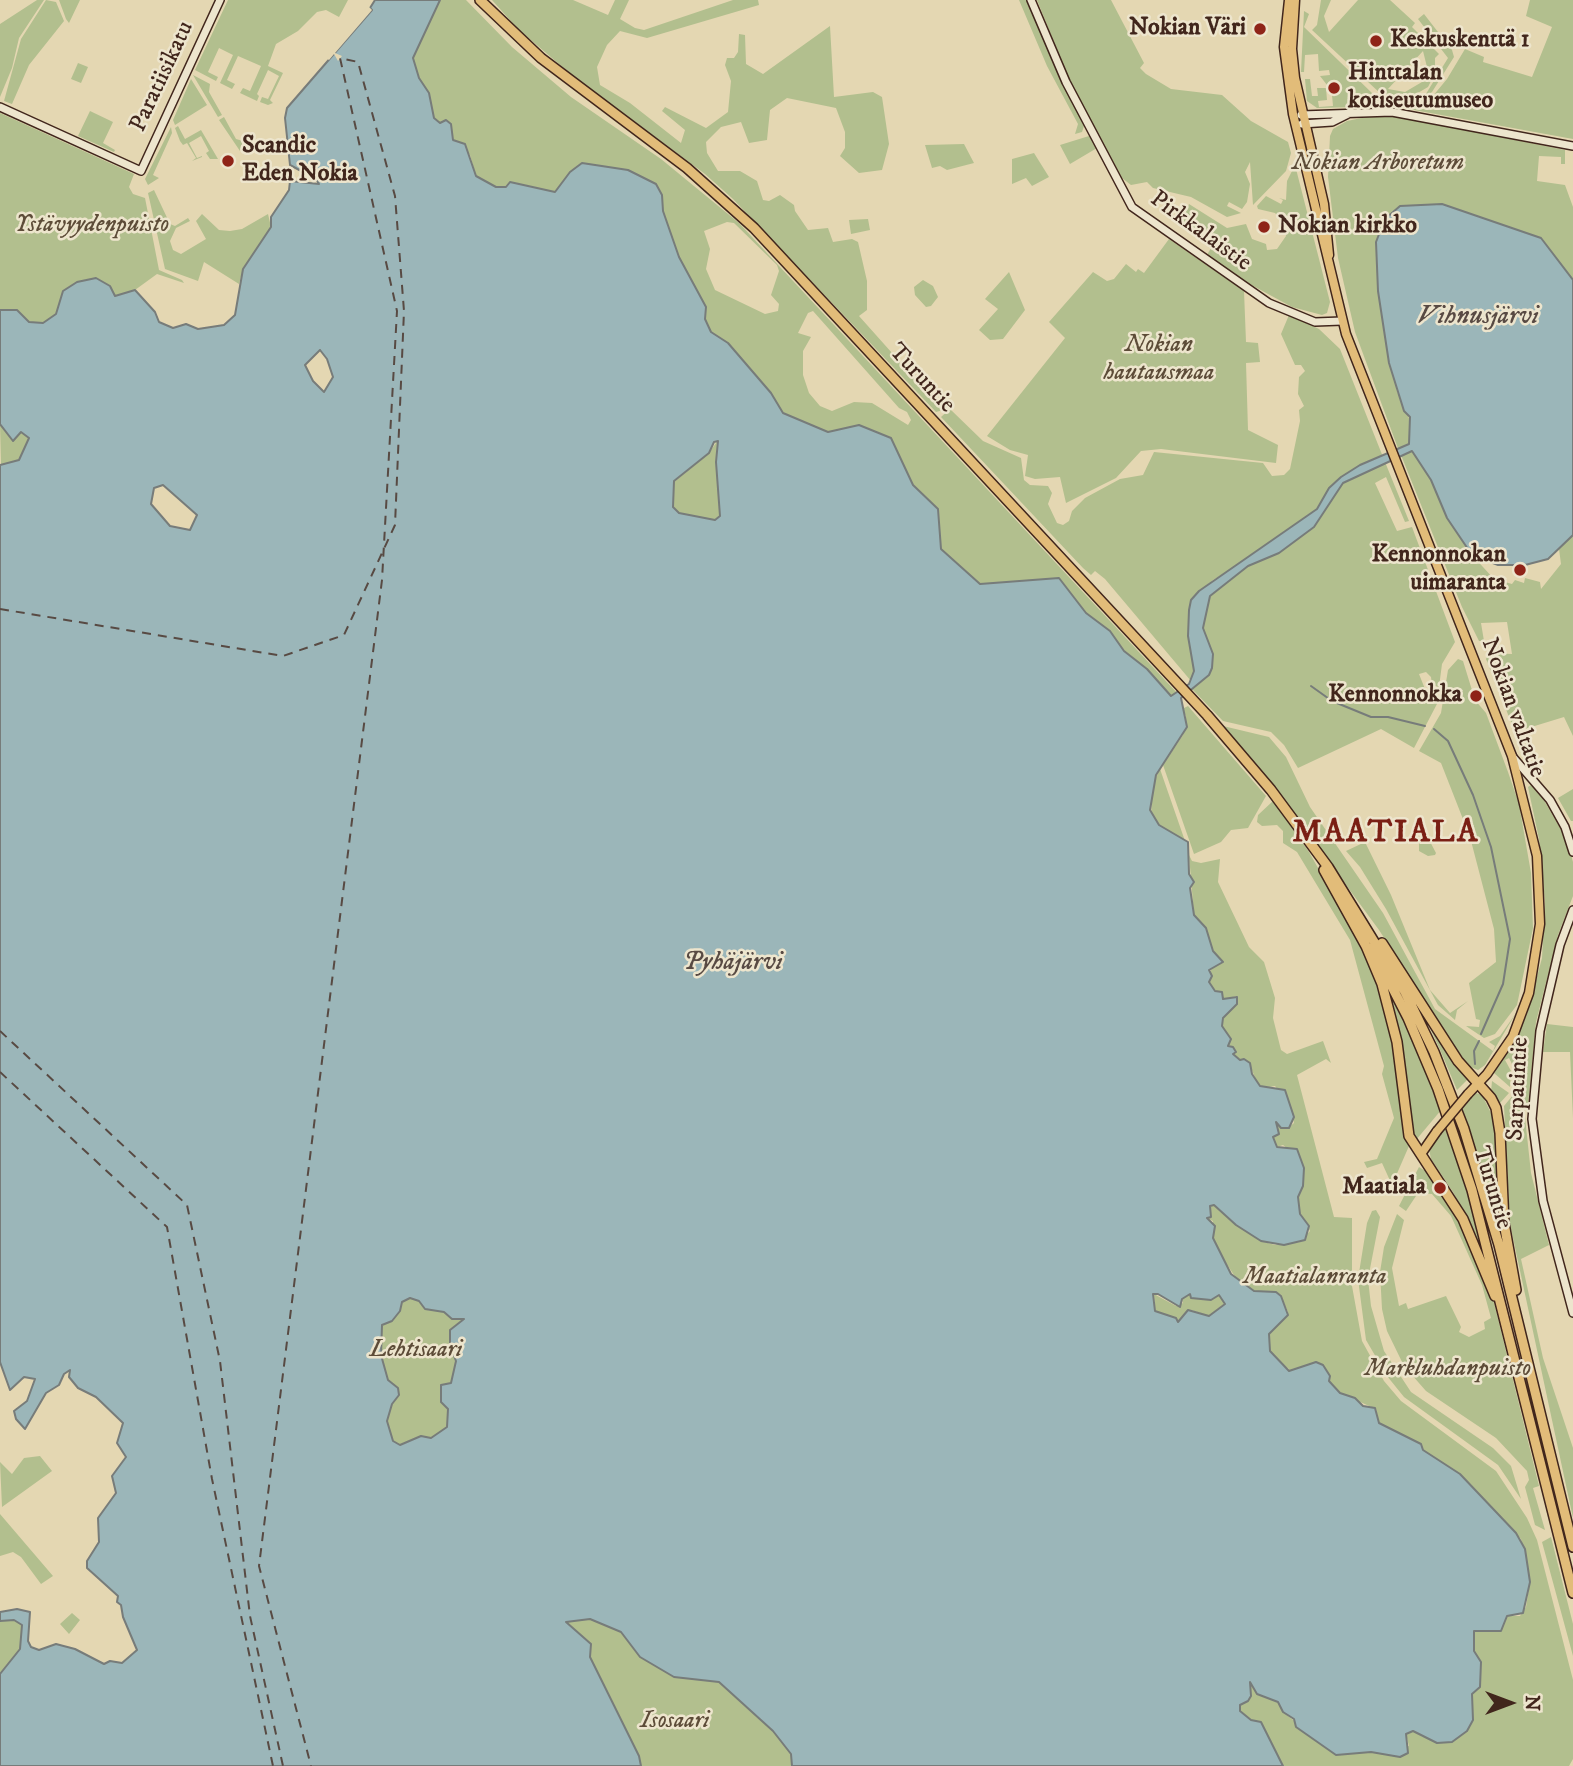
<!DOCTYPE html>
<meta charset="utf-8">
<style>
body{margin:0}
#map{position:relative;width:1573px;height:1766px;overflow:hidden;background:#e4d7b2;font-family:"IM FELL DW Pica",serif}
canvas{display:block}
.north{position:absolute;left:1475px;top:1668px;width:70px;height:70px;-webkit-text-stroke:5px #ede5cd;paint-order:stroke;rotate:90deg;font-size:19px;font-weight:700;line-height:28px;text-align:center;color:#41261c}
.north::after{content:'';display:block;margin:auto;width:24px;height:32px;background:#41261c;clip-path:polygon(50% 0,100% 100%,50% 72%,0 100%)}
</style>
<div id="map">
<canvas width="1573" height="1766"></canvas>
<div class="north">N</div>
</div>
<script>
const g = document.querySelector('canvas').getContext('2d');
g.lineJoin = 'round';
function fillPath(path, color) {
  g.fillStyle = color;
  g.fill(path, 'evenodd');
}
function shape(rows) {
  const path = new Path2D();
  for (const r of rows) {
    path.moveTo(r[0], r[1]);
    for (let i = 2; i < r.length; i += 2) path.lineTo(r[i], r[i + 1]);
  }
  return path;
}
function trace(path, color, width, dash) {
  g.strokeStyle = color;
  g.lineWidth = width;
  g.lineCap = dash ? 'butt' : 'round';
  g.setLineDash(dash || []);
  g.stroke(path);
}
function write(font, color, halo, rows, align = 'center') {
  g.font = font + ' "IM FELL DW Pica",serif';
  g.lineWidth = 5;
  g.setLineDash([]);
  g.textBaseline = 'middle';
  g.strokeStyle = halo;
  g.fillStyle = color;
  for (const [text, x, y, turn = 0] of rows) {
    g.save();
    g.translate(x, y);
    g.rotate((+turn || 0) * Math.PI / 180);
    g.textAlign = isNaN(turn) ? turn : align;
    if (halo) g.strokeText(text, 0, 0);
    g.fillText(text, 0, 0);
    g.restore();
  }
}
fillPath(shape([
 [37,0,44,0,19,38,12,68,0,97,0,24],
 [46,0,56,2,64,21,29,65,12,104,4,101,21,39],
 [59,0,80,0,69,23,66,19],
 [228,0,348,0,339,17,326,10,317,12,298,31,276,44,268,66,283,73,270,100,273,103,268,105,260,102,262,97,268,99,279,76,268,70,257,94,259,96,257,101,240,93,243,88,250,91,261,66,238,56,227,80,235,84,232,89,220,83,233,55,219,48,208,72,218,77,216,81,195,70],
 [440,0,466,0,512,47,571,97,661,159,739,223,1178,694,1171,696,1147,669,1124,651,1110,631,1086,613,1059,578,980,584,941,549,938,509,913,485,891,438,859,425,828,432,783,413,771,393,728,343,711,332,705,319,706,307,679,257,663,211,628,170,582,163,570,172,555,192,523,185,496,187,476,176,470,155,453,140,451,132,434,118,429,93,419,78,413,58],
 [727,222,734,223,777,265,779,271,771,295,779,304,778,311,765,314,715,290,706,269,710,249,704,231],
 [813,311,899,408,907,412,911,420,908,425,872,403,854,402,832,411,820,406,809,393,803,375,803,351,811,337,798,333,808,313],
 [492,0,573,0,608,15,615,0,629,0,620,19,635,28,644,30,733,0,758,0,759,5,647,38,620,31,607,45,597,67,600,85,630,103,681,143,685,130,662,111,665,107,706,128,728,112,731,81,725,65,727,58,734,58,738,52,739,34,745,35,746,64,763,74,830,26,834,97,873,92,882,97,889,144,882,170,859,173,840,156,845,148,845,132,836,108,787,98,770,110,767,140,749,143,741,122,721,127,706,142,707,153,718,171,740,171,757,181,763,200,769,201,780,195,794,205,795,211,808,230,828,228,833,242,852,239,858,242,867,281,867,310,859,316,934,400,948,401,943,410,936,412,733,199,705,174,573,76,518,29],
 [1019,0,1029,0,1054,63,1085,123,1082,132,1075,134,1078,124,1047,66],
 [1037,0,1111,0,1144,63,1140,68,1146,74,1171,89,1222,95,1251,121,1288,142,1291,153,1286,171,1253,205,1250,162,1245,172,1250,184,1247,202,1242,209,1229,202,1227,206,1241,213,1227,217,1191,197,1153,188,1147,182,1131,185,1122,178,1068,77],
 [1321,0,1331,0,1324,16,1329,32,1358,0,1390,0,1415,23,1412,27,1439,54,1435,58,1435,73,1428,87,1406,100,1381,94,1312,30,1317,25],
 [1423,51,1427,67,1422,82,1405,92,1388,89],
 [1530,0,1573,0,1573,139,1392,106,1317,108,1307,101,1305,79,1310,79,1312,96,1318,96,1317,88,1326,88,1327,100,1318,101,1319,107,1333,106,1332,95,1337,94,1336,82,1327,85,1320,76,1330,75,1329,70,1319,71,1318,54,1305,55,1304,72,1301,72,1304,11,1309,14,1304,27,1373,94,1400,104,1432,97,1447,79,1465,49,1484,57,1483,62,1532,77,1552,27,1526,16],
 [1424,14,1452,50,1454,57,1432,92,1424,97,1448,58,1418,19],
 [78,63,88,67,81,83,71,79],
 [193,75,210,84,209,92,222,115,218,117],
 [191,79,207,105,175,125,173,120],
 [90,111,113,122,103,143,115,150,114,152,78,136],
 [0,113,134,174,129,187,133,194,145,198,159,270,182,280,184,283,157,274,135,290,115,296,63,291,56,314,43,323,29,322,16,310,0,310],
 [1376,115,1400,117,1565,150,1565,164,1561,164,1561,157,1539,156,1537,181,1565,185,1573,207,1573,280,1541,238,1442,204,1400,206,1385,330,1397,391,1411,423,1409,444,1399,451,1355,332,1338,258,1328,177,1330,136,1333,129,1347,121],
 [224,117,236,139,243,141,240,151,219,120],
 [178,126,185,139,201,130,218,159,210,159,206,153,209,151,201,136,189,143,197,158,202,156,202,157,192,161,196,158,187,143,183,145,180,141,175,128],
 [171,127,172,133,153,175,159,178,148,185,145,179],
 [1089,136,1097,148,1070,164,1060,145],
 [964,144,974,163,947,170,940,166,932,168,925,145],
 [1034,153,1049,177,1032,186,1026,178,1012,184,1012,159],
 [1295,165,1330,302,1327,313,1322,315,1292,307,1246,282,1207,255,1215,241,1182,220,1189,204,1227,228,1246,224,1252,239,1266,244,1267,250,1277,249,1286,236,1284,223,1275,213,1258,209,1257,206,1266,196,1281,204,1283,200,1279,198,1286,200,1287,181],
 [154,190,170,224,175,226,188,218,190,221,176,228,170,241,173,250,181,254,206,239,196,221,202,214,219,230,230,231,242,229,268,214,271,227,243,269,239,284,204,262,198,281,165,269,148,193],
 [868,219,870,230,851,234,849,220],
 [1169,239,1244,291,1246,342,1258,343,1260,362,1246,363,1248,430,1278,445,1276,463,1161,449,1141,451,1116,478,1066,503,1060,477,1035,479,1025,476,1028,455,1010,450,987,436,1065,338,1049,322,1093,272,1107,281,1114,279,1126,264,1136,272,1138,269,1144,273],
 [1009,272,1025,310,1003,339,990,340,979,330,998,309,985,299],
 [923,280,933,286,938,297,931,306,926,307,915,295,914,287],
 [1289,315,1319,329,1340,349,1383,457,1360,465,1341,477,1329,488,1317,509,1260,551,1213,580,1191,600,1188,636,1194,671,1191,681,1105,579,1095,571,1091,575,1083,568,941,417,950,409,983,441,1021,458,1024,480,1030,485,1048,486,1052,493,1048,504,1057,523,1063,525,1069,521,1072,511,1085,498,1120,479,1143,475,1154,452,1263,463,1272,476,1284,475,1290,469,1300,421,1299,410,1304,406,1298,394,1299,377,1305,371,1301,365,1295,365,1281,334],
 [0,424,13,441,21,432,29,438,19,460,1,465],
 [718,440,716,462,720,516,715,520,679,513,673,507,674,482,709,453],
 [1412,451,1431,480,1447,518,1472,555,1494,579,1512,584,1515,580,1524,583,1525,578,1540,582,1541,589,1561,564,1559,549,1573,535,1573,736,1564,717,1515,732,1486,659,1489,653,1512,654,1507,622,1481,623,1484,641,1479,641,1462,607,1401,455],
 [1385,462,1409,521,1405,522,1386,477,1375,483,1397,531,1412,527,1455,642,1442,664,1439,687,1432,685,1431,677,1426,672,1419,674,1427,694,1438,702,1414,748,1381,729,1298,768,1284,745,1271,732,1223,721,1191,688,1209,675,1211,668,1212,654,1203,628,1210,596,1248,566,1279,553,1314,527,1343,483],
 [1458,659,1463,661,1475,700,1486,713,1508,772,1519,804,1531,873,1533,928,1517,1005,1495,1034,1484,1038,1466,1026,1479,1027,1480,1020,1476,1019,1469,983,1496,962,1494,929,1470,837,1441,763,1419,751,1441,713,1448,670],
 [1188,706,1266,796,1248,828,1231,830,1221,842,1194,854,1163,765,1183,735,1186,716,1182,709],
 [1223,726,1269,737,1286,757,1310,807,1383,913,1435,1009,1493,1051,1495,1046,1489,1042,1500,1036,1516,1013,1485,1065,1478,1070,1468,1066,1379,930,1269,780],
 [1160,769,1185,841,1159,825,1151,815,1153,784],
 [1534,783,1567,840,1573,862,1573,896,1558,935,1536,1022,1528,1104,1514,1091,1516,1072,1509,1058,1505,1060,1511,1071,1510,1087,1494,1073,1517,1038,1527,1014,1542,958,1545,902,1539,839,1528,787],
 [1573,789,1573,821,1571,821,1558,798],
 [1273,801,1309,852,1371,962,1393,1029,1409,1146,1392,1185,1382,1163,1367,1168,1364,1162,1377,1159,1394,1118,1382,1074,1384,1066,1350,940,1297,852,1283,843,1283,831,1277,825,1262,826,1257,822,1258,815],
 [1426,834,1436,853,1435,855,1428,856,1419,851,1419,842],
 [1365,842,1391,895,1430,990,1450,1013,1468,1001,1457,1010,1455,1020,1438,1005,1386,909,1360,867,1346,851],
 [1189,855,1192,861,1201,863,1220,859,1218,882,1249,947,1264,962,1275,998,1273,1018,1281,1050,1287,1054,1323,1041,1331,1063,1326,1059,1297,1075,1334,1217,1352,1218,1352,1286,1362,1341,1384,1381,1401,1401,1496,1471,1527,1518,1537,1540,1573,1680,1573,1759,1569,1766,1283,1766,1261,1722,1251,1720,1240,1711,1240,1705,1250,1690,1250,1682,1257,1694,1278,1702,1283,1712,1336,1754,1409,1746,1406,1734,1413,1731,1423,1737,1467,1731,1473,1720,1472,1694,1480,1687,1481,1662,1474,1651,1472,1639,1474,1630,1503,1625,1507,1616,1520,1616,1526,1607,1530,1582,1521,1539,1451,1468,1423,1450,1420,1444,1379,1423,1376,1409,1340,1393,1328,1381,1330,1377,1322,1365,1316,1362,1288,1373,1289,1369,1274,1360,1269,1349,1269,1334,1288,1312,1280,1294,1254,1291,1238,1281,1222,1257,1213,1238,1213,1221,1207,1218,1211,1217,1210,1206,1214,1205,1236,1225,1261,1241,1275,1245,1300,1242,1310,1231,1300,1213,1298,1197,1304,1174,1301,1159,1283,1145,1277,1147,1273,1140,1273,1136,1279,1134,1275,1122,1281,1128,1288,1128,1294,1123,1291,1107,1275,1086,1263,1088,1257,1083,1250,1065,1232,1054,1236,1052,1228,1046,1230,1038,1222,1026,1223,1018,1237,1004,1236,996,1224,1000,1208,982,1215,953,1194,915],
 [1383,977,1410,1028,1442,1109,1416,1140,1408,1115,1400,1036],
 [1425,1017,1469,1078,1457,1090,1441,1052],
 [1547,1024,1573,1027,1573,1118,1570,1052,1543,1052],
 [1492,1081,1509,1093,1500,1103,1491,1092],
 [1476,1093,1482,1095,1493,1117,1506,1253,1462,1108],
 [1513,1095,1524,1108,1531,1173,1549,1245,1521,1259,1543,1358,1573,1448,1573,1518,1510,1224,1504,1106],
 [1448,1123,1465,1180,1483,1252,1453,1192,1431,1159,1429,1149],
 [1419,1167,1427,1172,1461,1220,1492,1294,1539,1486,1533,1488,1545,1530,1535,1525,1525,1487,1529,1480,1527,1471,1496,1438,1426,1391,1404,1366,1387,1331,1382,1309,1380,1272,1384,1247,1397,1214,1404,1220,1392,1268,1399,1306,1406,1303,1408,1309,1446,1296,1461,1327,1459,1332,1469,1337,1485,1329,1484,1322,1491,1318,1482,1285,1451,1216,1432,1194,1418,1193,1406,1211,1399,1206],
 [1376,1210,1380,1217,1368,1279,1371,1306,1384,1351,1411,1392,1493,1448,1511,1466,1521,1499,1498,1465,1404,1397,1387,1376,1366,1340,1358,1279,1367,1223,1372,1211],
 [1154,1294,1176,1306,1183,1303,1182,1299,1190,1294,1194,1297,1219,1295,1225,1303,1209,1316,1191,1310,1178,1322,1176,1318,1155,1311],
 [410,1297,419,1301,425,1309,444,1312,452,1319,465,1318,450,1346,456,1360,447,1427,431,1438,421,1436,400,1445,393,1441,387,1421,392,1404,399,1395,398,1388,388,1380,381,1355,382,1325,402,1302],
 [40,1456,52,1471,2,1507,0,1462,12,1474,24,1458],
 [0,1514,53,1576,41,1584,21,1557,13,1552,0,1556],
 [1551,1537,1573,1624,1573,1656,1542,1542],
 [72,1613,80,1620,69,1634,60,1624],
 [590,1619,621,1632,640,1657,674,1677,719,1682,773,1731,791,1754,792,1766,641,1766,639,1756,590,1657,566,1622],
 [14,1620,22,1625,20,1649,0,1674,0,1621]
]), '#b2bf8e');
const water = shape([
 [375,0,440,0,413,58,419,78,429,93,434,118,440,123,446,120,451,124,453,140,465,144,476,176,496,187,506,187,510,182,555,192,570,172,582,163,628,170,656,184,662,195,663,211,679,257,706,307,705,319,711,332,728,343,771,393,783,413,828,432,859,425,891,438,913,485,938,509,941,549,980,584,1059,578,1086,613,1110,631,1124,651,1147,669,1171,696,1189,684,1194,671,1188,636,1189,610,1191,600,1199,591,1317,509,1329,488,1341,477,1360,465,1409,444,1410,417,1404,411,1389,363,1378,291,1376,242,1385,219,1400,206,1442,204,1541,238,1573,280,1573,535,1548,559,1525,565,1498,565,1472,555,1447,518,1431,480,1412,451,1343,483,1314,527,1279,553,1248,566,1210,596,1203,628,1213,654,1212,668,1209,675,1181,698,1187,727,1156,775,1150,810,1159,825,1188,842,1189,874,1194,882,1190,888,1194,915,1206,928,1213,951,1223,962,1209,970,1212,976,1209,982,1215,991,1222,992,1223,999,1237,997,1237,1004,1223,1018,1222,1026,1231,1039,1228,1046,1233,1047,1236,1052,1233,1054,1240,1060,1244,1059,1250,1063,1252,1074,1260,1086,1285,1090,1294,1117,1289,1128,1281,1128,1276,1122,1279,1134,1273,1137,1277,1147,1297,1149,1304,1168,1303,1186,1298,1197,1300,1214,1309,1226,1305,1240,1284,1245,1261,1241,1236,1225,1214,1205,1210,1206,1211,1217,1207,1218,1215,1226,1213,1238,1231,1274,1254,1291,1276,1292,1281,1296,1288,1315,1269,1334,1270,1351,1289,1371,1316,1362,1323,1365,1330,1376,1329,1381,1340,1393,1355,1398,1363,1406,1375,1408,1379,1423,1421,1444,1423,1450,1460,1474,1516,1533,1525,1549,1530,1582,1523,1613,1507,1616,1501,1631,1474,1631,1474,1651,1481,1662,1480,1687,1472,1694,1473,1720,1467,1731,1452,1742,1437,1743,1413,1731,1406,1734,1408,1753,1400,1757,1371,1752,1336,1755,1296,1727,1294,1719,1283,1712,1278,1702,1257,1694,1250,1682,1251,1696,1248,1701,1240,1705,1240,1711,1251,1720,1261,1722,1283,1766,792,1766,791,1754,773,1731,719,1682,674,1677,640,1657,621,1632,590,1619,566,1622,591,1644,590,1657,639,1756,641,1766,0,1766,0,1674,20,1649,22,1625,14,1620,0,1621,0,1612,17,1609,30,1612,28,1641,31,1647,39,1650,56,1644,75,1649,104,1664,110,1661,122,1663,137,1650,123,1617,121,1605,117,1602,118,1596,87,1568,87,1561,99,1542,98,1518,116,1493,112,1476,126,1457,117,1443,123,1423,96,1397,78,1388,69,1377,70,1370,64,1374,59,1385,46,1393,25,1429,16,1419,14,1411,27,1401,35,1379,24,1377,10,1390,0,1362,0,465,19,460,29,438,21,432,13,441,0,424,0,310,17,310,29,322,43,323,56,314,63,291,77,282,96,278,110,286,115,296,135,290,155,312,159,322,173,328,186,324,198,329,224,325,235,315,243,269,271,227,271,217,289,190,290,181,319,184,316,179,290,165,285,118,287,108,372,10,370,8,375,0],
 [320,350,327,359,333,377,324,392,313,381,305,365,320,350],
 [718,441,716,462,720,516,715,520,679,513,673,507,674,481,709,453,714,442,718,441],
 [163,485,197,515,190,530,170,526,151,504,154,488,163,485],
 [1153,1294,1158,1294,1180,1307,1182,1299,1190,1294,1191,1298,1211,1300,1219,1295,1225,1304,1209,1316,1188,1310,1178,1322,1176,1318,1155,1311,1153,1294],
 [410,1298,419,1301,425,1309,444,1312,452,1319,464,1319,450,1330,450,1346,456,1361,451,1383,441,1385,441,1402,448,1409,447,1427,431,1438,421,1436,400,1445,393,1441,387,1421,392,1404,399,1395,398,1388,388,1380,381,1355,382,1325,392,1321,400,1311,402,1302,410,1298]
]);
fillPath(water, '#9bb6b9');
trace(water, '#777c7a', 2);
fillPath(shape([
 [368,6,372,10,335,53,342,56,338,61,334,54,329,60,326,58]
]), '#e4d7b2');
trace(shape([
 [1311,686,1332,701,1371,717,1388,717,1425,726],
 [1434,729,1448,741,1473,795,1491,847,1510,939,1503,984,1481,1034],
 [1475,1064,1474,1051,1479,1041]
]), '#777c7a', 2);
trace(shape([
 [0,609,283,656,344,635,395,525,404,311,395,196,358,62,340,58,397,311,382,580,259,1566,311,1766],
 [0,1031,187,1205,220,1361,250,1616,283,1766],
 [0,1072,167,1227,212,1479,273,1766]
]), '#584a43', 2, [9, 7]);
const secondary = shape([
 [1031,0,1066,82,1132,207,1269,303,1315,322,1342,321],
 [0,107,141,171,220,0],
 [1301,115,1392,112,1573,146],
 [1302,124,1332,122,1348,114],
 [1512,756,1550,800,1565,827,1573,852],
 [1573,910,1560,945,1540,1031,1532,1119,1543,1201,1573,1313]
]);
const primary = shape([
 [1289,0,1284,47,1293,114,1346,334,1512,756,1537,856,1540,924,1529,993,1513,1036,1487,1074,1468,1094],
 [1295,0,1292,49,1295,78,1324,204,1329,255],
 [1421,1154,1437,1131]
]);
const highway = shape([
 [480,0,541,58,687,168,754,228,1207,715,1271,790,1328,867,1405,992,1434,1052,1464,1129,1499,1245,1573,1547],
 [1324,870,1366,946,1382,984,1397,1042,1409,1136,1463,1219,1495,1296],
 [1382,943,1458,1061,1491,1098,1496,1108,1500,1133,1504,1223,1516,1290],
 [1372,948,1408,1018,1438,1089,1472,1190,1573,1593]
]);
trace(secondary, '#41261c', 10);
trace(primary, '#41261c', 11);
trace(highway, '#41261c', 12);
trace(secondary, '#ede5cd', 7);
trace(primary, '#e2bc79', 8);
trace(highway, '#e2bc79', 9);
const primaryBridge = shape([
 [1437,1131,1468,1094]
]);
trace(primaryBridge, '#41261c', 11, []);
trace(primaryBridge, '#e2bc79', 8);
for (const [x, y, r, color] of [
 [1260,29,7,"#8f2418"],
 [1376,41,7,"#8f2418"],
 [1334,88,7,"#8f2418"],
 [228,161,7,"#8f2418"],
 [1264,227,7,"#8f2418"],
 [1520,570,7,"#8f2418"],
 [1476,696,7,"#8f2418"],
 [1440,1188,7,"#8f2418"]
]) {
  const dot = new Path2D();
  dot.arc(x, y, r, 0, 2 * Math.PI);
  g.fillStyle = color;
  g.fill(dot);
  trace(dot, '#ede5cd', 2.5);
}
write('bold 24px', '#41261c', '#ede5cd', [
 ["Nokian Väri",1246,29],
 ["Keskuskenttä 1",1390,41,"left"],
 ["Hinttalan",1348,74,"left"],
 ["kotiseutumuseo",1348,102,"left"],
 ["Scandic",242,147,"left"],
 ["Eden Nokia",242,175,"left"],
 ["Nokian kirkko",1278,227,"left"],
 ["Kennonnokan",1506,556],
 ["uimaranta",1506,584],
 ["Kennonnokka",1462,696],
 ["Maatiala",1426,1188]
], 'right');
write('24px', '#41261c', '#ede5cd', [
 ["Paratiisikatu",163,77,-65],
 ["Pirkkalaistie",1200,232,36],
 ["Turuntie",921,379,47],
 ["Nokian valtatie",1512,708,70],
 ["Sarpatintie",1519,1089,-87],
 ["Turuntie",1491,1188,73]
]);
write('italic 24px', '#5d4c38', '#ede5cd', [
 ["Nokian Arboretum",1378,164],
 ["Ystävyydenpuisto",92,226],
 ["Nokian",1159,346],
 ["hautausmaa",1159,374],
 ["Maatialanranta",1315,1278],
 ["Lehtisaari",416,1351],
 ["Markluhdanpuisto",1448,1370],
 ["Isosaari",675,1722]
]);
write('italic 26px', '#584a43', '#ede5cd', [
 ["Vihnusjärvi",1478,318],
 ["Pyhäjärvi",733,964]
]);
g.letterSpacing = '2px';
write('bold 32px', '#7a1f14', '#ede5cd', [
 ["MAATIALA",1386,834]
]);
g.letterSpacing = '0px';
</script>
